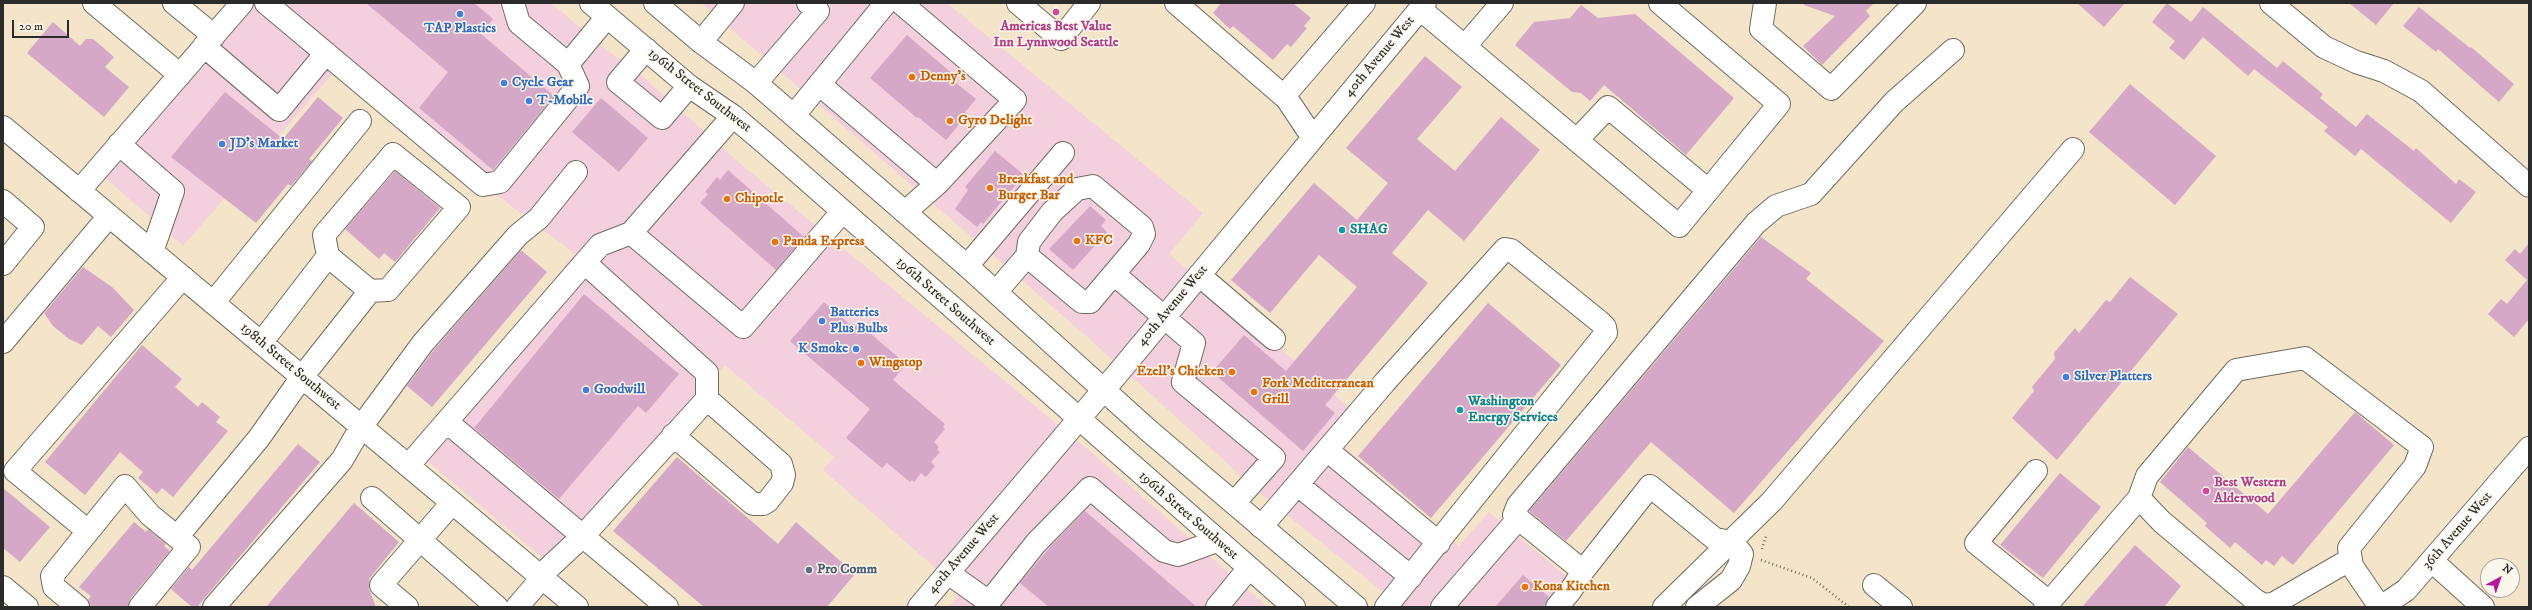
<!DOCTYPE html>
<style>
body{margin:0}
#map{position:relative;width:2532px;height:610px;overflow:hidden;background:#f4e4c9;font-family:"IM FELL DW Pica",serif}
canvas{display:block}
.frame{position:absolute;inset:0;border:4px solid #2b2b2b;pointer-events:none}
.north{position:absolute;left:2480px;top:558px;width:40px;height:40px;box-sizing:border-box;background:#fbf7ec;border:1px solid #a8a59f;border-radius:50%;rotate:40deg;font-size:11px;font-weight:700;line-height:16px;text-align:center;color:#2b2b2b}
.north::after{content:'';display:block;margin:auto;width:14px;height:18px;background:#b5179e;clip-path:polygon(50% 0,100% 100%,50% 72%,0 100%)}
.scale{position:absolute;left:12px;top:20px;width:57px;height:18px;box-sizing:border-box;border:2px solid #2b2b2b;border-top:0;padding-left:5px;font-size:12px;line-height:14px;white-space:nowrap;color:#2b2b2b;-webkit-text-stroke:3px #fbf7ec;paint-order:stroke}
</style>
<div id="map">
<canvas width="2532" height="610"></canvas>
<div class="frame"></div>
<div class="north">N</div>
<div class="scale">20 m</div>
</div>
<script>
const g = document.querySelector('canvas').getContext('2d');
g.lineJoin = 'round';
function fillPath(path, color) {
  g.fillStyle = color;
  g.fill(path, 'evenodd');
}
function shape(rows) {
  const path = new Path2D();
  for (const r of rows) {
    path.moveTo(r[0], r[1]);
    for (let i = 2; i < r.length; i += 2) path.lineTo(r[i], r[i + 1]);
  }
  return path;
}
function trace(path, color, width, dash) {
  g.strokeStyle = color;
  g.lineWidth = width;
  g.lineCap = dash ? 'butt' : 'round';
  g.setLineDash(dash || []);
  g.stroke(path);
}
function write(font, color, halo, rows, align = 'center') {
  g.font = font + ' "IM FELL DW Pica",serif';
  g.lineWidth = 3;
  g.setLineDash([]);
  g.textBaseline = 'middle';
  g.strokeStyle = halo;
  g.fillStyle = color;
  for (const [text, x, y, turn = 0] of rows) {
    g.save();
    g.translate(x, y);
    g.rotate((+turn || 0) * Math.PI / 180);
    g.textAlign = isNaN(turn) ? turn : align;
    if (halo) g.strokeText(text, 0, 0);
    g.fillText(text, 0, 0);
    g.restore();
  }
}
fillPath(shape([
 [255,3,551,3,618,59,624,60,737,161,1091,452,1268,607,949,607,962,591,823,470,834,457,725,365,557,570,412,448,575,254,334,72,183,246,103,176],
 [701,3,947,3,1203,213,1169,254,1351,409,1329,434,1459,546,1489,512,1572,581,1550,607,1402,607,1268,500,1084,334]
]), '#f4cfdd');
fillPath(shape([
 [366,3,474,3,493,19,481,34,554,96,493,170,419,108,448,72],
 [1221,3,1293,3,1311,18,1304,26,1307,28,1291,47,1287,44,1273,60,1233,26,1230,29,1213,13],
 [1804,3,1874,3,1866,11,1870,16,1822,65,1803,46,1835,16,1804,5],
 [2077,3,2125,3,2104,27],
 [2167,3,2191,22,2203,7,2277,68,2283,61,2323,94,2320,98,2356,127,2367,114,2414,151,2416,148,2456,184,2459,179,2476,192,2451,223,2361,149,2355,156,2324,131,2328,127,2254,69,2248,76,2203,37,2184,60,2169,48,2175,41,2152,22],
 [2349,3,2394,3,2376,25],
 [1581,5,1598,18,1635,14,1734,98,1686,155,1604,85,1590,101,1581,93,1572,92,1515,45,1534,22,1570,18],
 [2419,7,2470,48,2471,47,2514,84,2499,102,2438,49,2436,52,2403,26],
 [53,22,80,46,86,39,93,39,114,57,105,67,129,87,104,117,27,53],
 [907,35,954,75,951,79,976,99,965,112,968,114,946,140,918,117,917,118,870,78],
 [1425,56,1462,87,1417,139,1455,171,1501,117,1540,150,1464,241,1428,210,1392,253,1428,283,1325,405,1335,413,1303,451,1212,372,1244,335,1286,371,1357,287,1319,255,1270,313,1231,280,1314,183,1357,220,1388,183,1346,148],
 [2130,84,2216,156,2175,205,2089,132],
 [225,92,283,139,318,97,343,118,309,159,312,161,291,186,288,184,256,223,171,157],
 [601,98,648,138,619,172,572,132],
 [995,151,1024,175,983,224,981,222,977,227,955,209,968,190,965,187],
 [728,170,804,237,776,270,700,203,708,194,705,192,717,177,720,180],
 [395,171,440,208,395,262,384,253,379,259,345,229],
 [1090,206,1106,220,1101,226,1107,232,1073,270,1049,249],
 [1761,237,1811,273,1806,279,1884,341,1734,513,1651,442,1566,541,1529,511],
 [2529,243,2529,319,2514,337,2488,314,2501,299,2507,304,2527,280,2505,260,2515,249,2520,254],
 [521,250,547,272,432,407,407,386,433,351],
 [83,267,112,287,134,310,111,337,98,326,82,345,69,339,53,326,44,313],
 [2130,277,2178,314,2057,460,2012,418,2034,391,2032,387,2055,359,2054,353,2075,328,2079,333,2106,300,2110,302],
 [584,294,679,374,646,413,638,406,559,499,474,428],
 [824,302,854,328,858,323,906,364,893,380,945,424,943,427,945,429,934,442,939,447,937,450,940,452,931,462,935,466,926,477,921,473,914,482,912,480,910,482,887,463,882,468,846,438,870,409,790,341],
 [1488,303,1561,365,1431,518,1358,456],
 [142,345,182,379,175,387,198,407,202,402,220,417,216,422,228,431,173,497,162,488,157,494,138,478,143,472,120,452,85,495,45,462],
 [2355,412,2394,445,2293,565,2282,556,2274,566,2266,560,2262,565,2235,542,2230,548,2205,526,2207,523,2160,482,2188,447,2268,514],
 [298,444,320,462,197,607,192,607,171,589,189,567,192,570],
 [677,457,778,544,796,522,855,574,827,607,704,607,613,531],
 [2060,473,2101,507,2043,578,2000,545],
 [3,488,50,527,20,562,3,548],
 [354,503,399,542,369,579,369,589,376,607,266,607],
 [1085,511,1139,557,1197,607,1049,607,1020,583,1051,546],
 [134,522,146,532,148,529,166,544,164,546,170,551,130,599,128,607,90,607,88,600,91,596,79,587],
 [2135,545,2181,586,2164,607,2082,607],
 [1523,575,1549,597,1543,607,1495,607]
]), '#d5a8c7');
const minor = shape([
 [94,3,180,75],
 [174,3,214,36],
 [266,3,483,185,500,182,578,86,568,64,519,23,513,3],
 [901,3,1015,100,937,184,905,212],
 [1018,3,1061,39,1089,3],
 [1176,3,1287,99,1313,138],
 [1765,3,1761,29,1831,89,1915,3],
 [2271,3,2324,47,2356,62,2384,71,2421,91,2529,186],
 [1420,9,1679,226,1779,104,1660,3],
 [701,42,733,3],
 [204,46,279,110,326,53],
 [1465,46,1502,3],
 [646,49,618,82,662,118,689,86],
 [568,64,607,17],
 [756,83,818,11,808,3],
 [819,84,937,184],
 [1284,96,1364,3],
 [794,115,886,3],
 [733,116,631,233,743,327,842,212],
 [3,127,577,607],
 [1577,140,1608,107,1708,190],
 [119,144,173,191,152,252],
 [79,191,242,3],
 [3,201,33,227,3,264],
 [328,256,370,291],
 [967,266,1063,153],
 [1114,274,1194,343,1183,382,1274,458,1234,503],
 [1199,275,1274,339],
 [996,292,1027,256,1029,242,1052,212,1077,189,1093,186,1142,227,1144,234,1139,244,1090,302,1082,302,1027,256],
 [213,303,360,121],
 [3,342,109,216],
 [447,422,667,607],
 [673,435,753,504,763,504,768,501,782,483,784,475,781,464,707,399],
 [1327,450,1439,543],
 [408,466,600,245,631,233],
 [2036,471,1976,543,2049,602],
 [1298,485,1411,577],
 [372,498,497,607],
 [2139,498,2162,522,2255,600,2264,605,2273,604,2351,559],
 [1261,527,1385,382,1505,249,1511,250,1600,322,1605,327,1606,333,1386,607],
 [88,531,15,471,183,277],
 [2432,561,2483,607],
 [948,573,989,602,1036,543,1090,488,1164,551,1178,555,1217,541],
 [540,576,583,536,707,399,707,373,585,263],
 [1874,585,1901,607],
 [3,587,27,607],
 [78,607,54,587,52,576,125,486,150,515,177,537,259,438,302,377,370,291,388,290,459,207,393,154,324,235,328,256,261,343],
 [140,607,189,547,177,537],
 [214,607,342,460,361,427,423,343,518,235,539,218,576,172],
 [407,607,381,585,452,503],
 [517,607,542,578],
 [919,607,1124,366,1425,3],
 [1217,607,1249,568],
 [1442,607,1518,519],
 [1557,607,1571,590,1583,571],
 [1664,607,1772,501,2073,149],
 [1697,607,1731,580,1739,566,1742,554,1732,542,1715,539,1650,486,1583,571,1514,515,1518,505,1756,223,1776,206,1811,194,1894,102,1953,50],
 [2045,607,2139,498,2147,476,2236,370,2305,358,2422,447,2415,466,2349,548,2352,566,2380,607]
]);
const major = shape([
 [591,3,689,86,733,116,765,143,1294,607],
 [655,3,701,42,756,83,967,266,1148,430,1356,607],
 [2381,607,2406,590,2529,448]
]);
trace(minor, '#716c62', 24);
trace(major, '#716c62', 24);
trace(shape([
 [1762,549,1766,536],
 [1761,560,1812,578,1849,607]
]), '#716c62', 2.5, [1, 3]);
trace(minor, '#fff', 22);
trace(major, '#fff', 22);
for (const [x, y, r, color] of [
 [1056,12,4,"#d1479c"],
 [460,14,4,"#3f7fe0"],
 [912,77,4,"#e8710a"],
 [504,83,4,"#3f7fe0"],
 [529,101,4,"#3f7fe0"],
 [950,121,4,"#e8710a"],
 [222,144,4,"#3f7fe0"],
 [990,188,4,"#e8710a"],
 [727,199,4,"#e8710a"],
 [1342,230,4,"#0f9aa8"],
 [1077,241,4,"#e8710a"],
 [775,242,4,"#e8710a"],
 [822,321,4,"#3f7fe0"],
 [856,349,4,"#3f7fe0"],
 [861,363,4,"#e8710a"],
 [1232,372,4,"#e8710a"],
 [2066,377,4,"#3f7fe0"],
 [586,390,4,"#3f7fe0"],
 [1254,392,4,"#e8710a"],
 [1460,410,4,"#0f9aa8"],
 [2206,491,4,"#d1479c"],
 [809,570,4,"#5c6f8a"],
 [1525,587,4,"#e8710a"]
]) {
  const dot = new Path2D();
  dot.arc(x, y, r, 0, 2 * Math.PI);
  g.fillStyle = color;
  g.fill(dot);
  trace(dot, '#fbf7ec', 1.5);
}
write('bold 14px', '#b23c85', '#fbf7ec', [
 ["Americas Best Value",1056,27],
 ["Inn Lynnwood Seattle",1056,43],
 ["Best Western",2214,483,"left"],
 ["Alderwood",2214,499,"left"]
]);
write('bold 14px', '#366cbe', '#fbf7ec', [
 ["TAP Plastics",460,29,"center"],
 ["Cycle Gear",512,83],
 ["T-Mobile",537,101],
 ["JD's Market",230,144],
 ["Batteries",830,313],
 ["Plus Bulbs",830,329],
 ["K Smoke",848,349,"right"],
 ["Silver Platters",2074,377],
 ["Goodwill",594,390]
], 'left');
write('14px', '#2b2b2b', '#fbf7ec', [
 ["40th Avenue West",1380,57,-50],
 ["196th Street Southwest",699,91,38],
 ["196th Street Southwest",945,302,41],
 ["40th Avenue West",1173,306,-50],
 ["198th Street Southwest",290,367,40],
 ["196th Street Southwest",1188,516,41],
 ["36th Avenue West",2458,531,-49],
 ["40th Avenue West",964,554,-49]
]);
write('bold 14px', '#c56008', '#fbf7ec', [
 ["Denny's",920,77],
 ["Gyro Delight",958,121],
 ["Breakfast and",998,180],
 ["Burger Bar",998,196],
 ["Chipotle",735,199],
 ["KFC",1085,241],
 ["Panda Express",783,242],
 ["Wingstop",869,363],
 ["Ezell's Chicken",1224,372,"right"],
 ["Fork Mediterranean",1262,384],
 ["Grill",1262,400],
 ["Kona Kitchen",1533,587]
], 'left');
write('bold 14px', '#0d838f', '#fbf7ec', [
 ["SHAG",1350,230],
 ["Washington",1468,402],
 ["Energy Services",1468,418]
], 'left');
write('bold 14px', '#4e5e75', '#fbf7ec', [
 ["Pro Comm",817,570]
], 'left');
</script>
